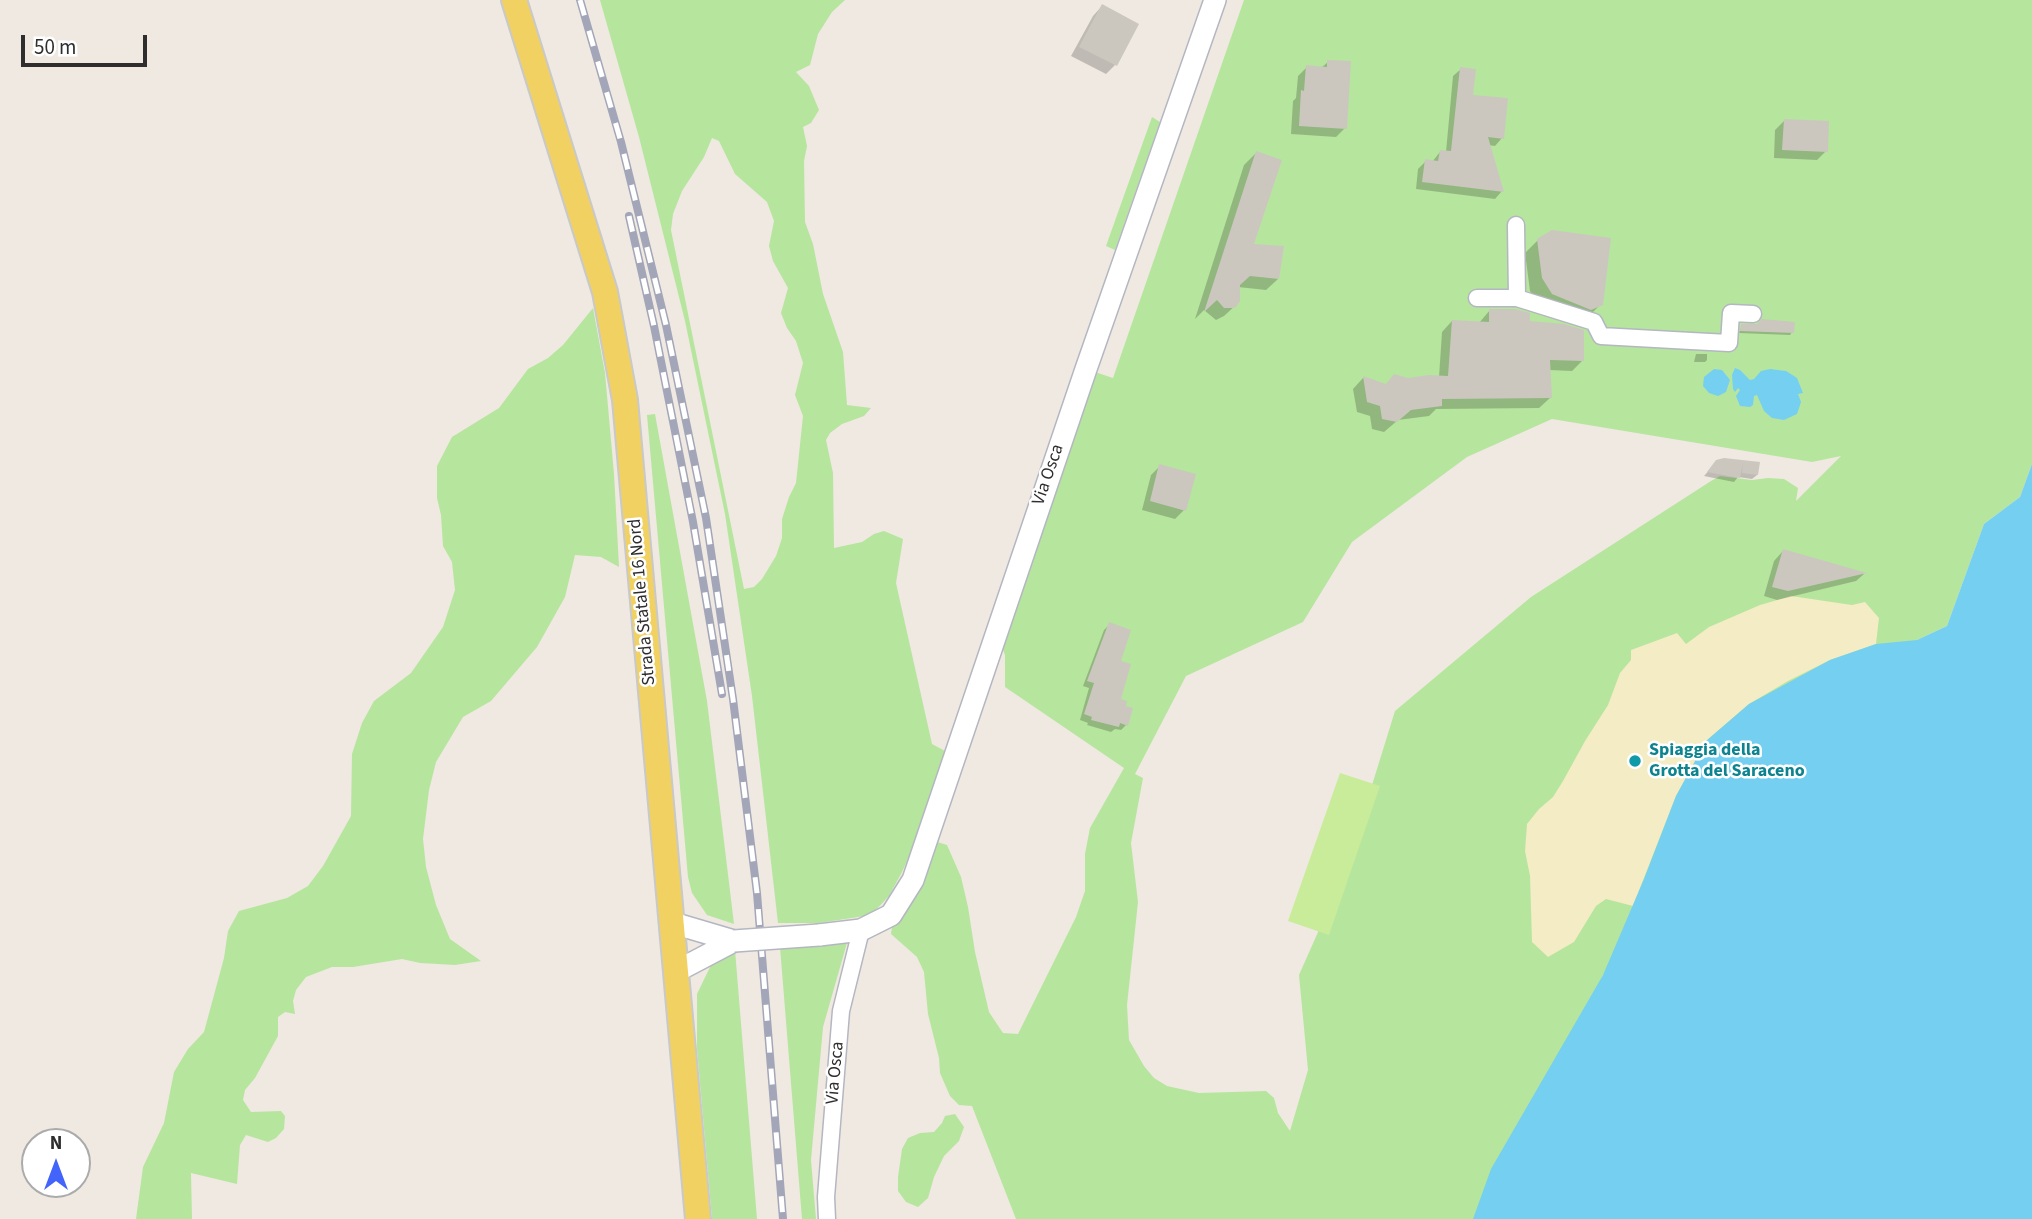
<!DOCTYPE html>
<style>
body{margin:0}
#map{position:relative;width:2032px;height:1219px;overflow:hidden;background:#efe9e1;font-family:"Source Sans 3",sans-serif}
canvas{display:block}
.north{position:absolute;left:21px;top:1128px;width:70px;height:70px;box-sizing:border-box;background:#fff;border:2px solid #ababab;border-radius:50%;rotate:0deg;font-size:19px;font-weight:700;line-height:28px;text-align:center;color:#2e2e2e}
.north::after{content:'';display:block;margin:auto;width:24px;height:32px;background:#4264fb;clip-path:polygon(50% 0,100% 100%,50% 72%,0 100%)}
.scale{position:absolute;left:21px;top:35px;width:126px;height:32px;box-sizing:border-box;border:4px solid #2e2e2e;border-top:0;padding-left:9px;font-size:21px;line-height:24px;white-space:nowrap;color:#2e2e2e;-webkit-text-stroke:5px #fff;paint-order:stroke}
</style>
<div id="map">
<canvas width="2032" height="1219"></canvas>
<div class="north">N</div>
<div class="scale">50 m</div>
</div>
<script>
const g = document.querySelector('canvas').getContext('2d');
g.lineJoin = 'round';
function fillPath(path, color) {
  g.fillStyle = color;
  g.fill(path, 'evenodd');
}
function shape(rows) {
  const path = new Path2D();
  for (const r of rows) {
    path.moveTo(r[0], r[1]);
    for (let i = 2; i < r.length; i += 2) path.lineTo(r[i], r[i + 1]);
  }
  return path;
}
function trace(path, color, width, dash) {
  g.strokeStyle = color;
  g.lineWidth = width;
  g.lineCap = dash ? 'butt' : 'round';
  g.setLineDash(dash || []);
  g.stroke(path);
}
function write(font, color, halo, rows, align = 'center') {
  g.font = font + ' "Source Sans 3",sans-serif';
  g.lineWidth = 5;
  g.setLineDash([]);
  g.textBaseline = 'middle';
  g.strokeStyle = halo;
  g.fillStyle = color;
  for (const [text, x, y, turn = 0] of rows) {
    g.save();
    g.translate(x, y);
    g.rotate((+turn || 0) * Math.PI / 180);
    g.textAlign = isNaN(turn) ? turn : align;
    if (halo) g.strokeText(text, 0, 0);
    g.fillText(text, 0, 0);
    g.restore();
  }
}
fillPath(shape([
 [600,0,845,0,832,12,818,34,810,65,796,72,809,86,819,110,811,123,803,127,807,146,804,161,805,222,813,244,823,294,843,352,847,405,871,408,864,416,842,424,830,433,826,440,833,473,834,548,862,542,874,534,884,531,903,539,896,583,932,744,945,751,914,846,902,872,889,896,871,915,819,923,778,923,752,696,725,514,685,321,639,137],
 [712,138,719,141,735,174,767,202,774,221,769,246,773,261,788,288,781,313,787,328,796,341,803,363,795,395,803,416,796,483,789,497,782,519,782,538,776,556,762,579,754,587,744,589,671,230,673,214,682,191,704,157],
 [1244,0,2032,0,2032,464,2020,497,1984,524,1947,626,1917,640,1603,975,1485,1219,1016,1219,972,1106,959,1105,950,1096,940,1073,939,1058,928,1014,924,972,917,957,891,934,892,927,902,912,934,841,947,845,961,877,968,907,975,952,989,1012,1003,1033,1018,1034,1076,917,1085,891,1085,854,1090,828,1124,768,1005,687,1005,655,1002,647,1095,372,1113,378],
 [1552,419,1812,462,1841,456,1796,501,1798,488,1784,479,1768,478,1752,480,1720,476,1711,481,1531,597,1395,711,1346,869,1299,975,1308,1070,1290,1131,1278,1113,1274,1098,1266,1091,1199,1093,1167,1086,1154,1078,1144,1066,1129,1040,1127,1005,1138,902,1131,843,1143,778,1135,774,1186,676,1303,622,1352,542,1467,457],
 [1152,117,1160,122,1115,250,1106,246],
 [593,308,605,373,614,474,619,567,601,557,575,555,565,597,537,647,491,701,463,717,436,762,429,790,423,839,426,867,436,905,450,939,481,961,455,965,420,963,402,959,353,967,332,967,306,977,296,990,293,1001,295,1014,285,1012,278,1017,278,1036,255,1078,245,1090,243,1100,251,1112,281,1111,285,1116,284,1129,276,1138,268,1142,246,1135,240,1145,237,1184,191,1173,192,1219,136,1219,143,1167,164,1123,174,1072,188,1049,204,1032,224,958,228,931,239,911,287,898,308,886,323,866,351,816,352,754,362,723,374,701,411,673,443,627,455,590,452,562,443,546,441,515,437,498,437,466,452,437,499,408,528,369,548,358,563,345],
 [655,414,707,701,734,924,707,915,692,893,688,877,647,415],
 [847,943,823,1027,811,1160,816,1219,802,1219,780,947],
 [735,950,757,1219,712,1219,697,1049,697,994,712,963],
 [955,1114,964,1127,959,1141,944,1156,934,1177,928,1198,918,1207,906,1202,898,1191,898,1177,902,1149,908,1138,920,1133,934,1132,942,1123,945,1116]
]), '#b6e59e');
fillPath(shape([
 [1791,596,1852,605,1865,602,1879,618,1876,644,1830,660,1788,681,1749,704,1706,741,1676,796,1633,906,1606,899,1596,906,1574,942,1548,957,1532,942,1530,876,1525,851,1527,824,1539,809,1553,797,1563,781,1585,741,1608,705,1620,673,1631,660,1631,650,1677,633,1686,644,1709,627,1760,605]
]), '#f3ecc5');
fillPath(shape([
 [1340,773,1380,786,1329,935,1288,921]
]), '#c9ec9a');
fillPath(shape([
 [1735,368,1740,370,1750,380,1754,379,1761,371,1770,369,1786,371,1797,378,1803,393,1798,394,1801,402,1797,414,1784,420,1772,418,1764,411,1757,395,1754,396,1753,405,1750,407,1740,406,1736,396,1740,390,1738,388,1735,392,1733,389,1732,375],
 [1714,369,1722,370,1730,380,1726,392,1718,396,1709,393,1703,386,1704,377],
 [2032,464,2032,1219,1473,1219,1491,1169,1603,975,1644,879,1676,796,1706,741,1749,704,1830,660,1876,644,1917,640,1947,626,1984,524,2020,497]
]), '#75cff0');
fillPath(shape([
 [1102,6,1115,65,1106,74,1071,56,1093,16],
 [1328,62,1345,128,1336,137,1291,134,1293,101,1296,98,1298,76,1307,67,1321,68],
 [1461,69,1471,96,1502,138,1495,146,1488,145,1502,191,1495,199,1416,189,1418,169,1426,161,1432,162,1440,152,1446,152,1453,76],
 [1784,121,1826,151,1817,160,1774,158,1775,130],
 [1256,153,1251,246,1278,279,1266,290,1238,287,1237,304,1224,316,1216,320,1204,310,1195,319,1244,165],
 [1538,240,1601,304,1588,317,1539,306,1530,291,1525,253],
 [1490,310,1528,323,1582,361,1572,371,1549,370,1550,398,1539,408,1436,409,1429,416,1398,420,1384,432,1372,429,1370,416,1357,412,1353,389,1363,378,1385,386,1408,380,1439,377,1442,332,1452,321,1479,323],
 [1742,326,1792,332,1790,335,1739,333],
 [1696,354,1707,354,1707,360,1705,362,1694,362],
 [1724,460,1758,464,1757,475,1752,479,1738,477,1734,482,1704,476,1712,467],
 [1160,466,1184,510,1175,519,1142,510,1151,475],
 [1783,551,1864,574,1856,581,1777,600,1764,596,1774,561],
 [1110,624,1119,662,1119,700,1126,725,1121,730,1115,729,1111,732,1087,725,1088,723,1080,720,1089,688,1083,686,1104,630]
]), '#0003');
fillPath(shape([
 [1102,4,1139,24,1117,66,1079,47],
 [1327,60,1351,61,1347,129,1299,126,1301,90,1304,91,1306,65,1327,67],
 [1460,67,1476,69,1473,95,1508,98,1504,139,1488,137,1504,192,1422,182,1425,159,1438,161,1440,150,1451,151],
 [1784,119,1829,121,1828,152,1782,150],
 [1256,151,1282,160,1254,244,1284,246,1279,279,1250,276,1240,285,1240,301,1235,308,1224,308,1217,300,1204,312],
 [1552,230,1611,238,1603,305,1591,310,1552,294,1542,278,1537,239],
 [1489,309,1515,309,1530,313,1530,321,1564,324,1584,330,1584,361,1550,360,1552,398,1442,399,1442,406,1411,410,1397,422,1382,419,1380,406,1367,402,1363,376,1386,384,1394,374,1408,378,1429,375,1448,376,1452,320,1489,322],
 [1762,319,1795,322,1794,333,1740,331,1741,324,1757,324],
 [1724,458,1760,462,1758,475,1742,473,1743,462,1740,478,1707,472,1716,460],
 [1159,464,1196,474,1186,511,1150,501],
 [1783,549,1867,573,1788,591,1772,587],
 [1109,622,1131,630,1121,661,1131,664,1121,699,1127,701,1126,706,1133,708,1128,726,1120,723,1119,727,1091,720,1092,717,1084,714,1094,683,1087,681]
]), '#cbc7bf');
const street = shape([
 [1516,225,1517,298],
 [1477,298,1517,298,1594,322,1601,336,1691,341,1729,343,1731,313,1753,314],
 [827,1219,826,1197,841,1011,861,930]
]);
const secondary = shape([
 [673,923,734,941],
 [819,935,861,930,891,915,913,880,1086,369,1215,0],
 [677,971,734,941]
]);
const primary = shape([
 [514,0,605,292,625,400,698,1219]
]);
trace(street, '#b4b7c1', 19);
trace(secondary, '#b4b7c1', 24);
trace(primary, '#c9c9c9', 28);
trace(street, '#fff', 16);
trace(secondary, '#fff', 21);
trace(primary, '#f2d163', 24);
const rail = shape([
 [580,0,621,142,666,325,706,518,733,699,757,893,783,1219],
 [629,216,654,326,693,522,722,694]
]);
trace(rail, '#a3a6b8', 8);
trace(rail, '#fff', 5, [16]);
const secondaryBridge = shape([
 [734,941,819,935]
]);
trace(secondaryBridge, '#b4b7c1', 24, []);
trace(secondaryBridge, '#fff', 21);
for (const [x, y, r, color] of [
 [1635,761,7,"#0f9aa8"]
]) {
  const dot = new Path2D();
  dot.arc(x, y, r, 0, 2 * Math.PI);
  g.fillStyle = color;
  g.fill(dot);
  trace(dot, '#fff', 2.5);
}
write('18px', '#2e2e2e', '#fff', [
 ["Via Osca",1049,475,-71],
 ["Strada Statale 16 Nord",643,602,-95],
 ["Via Osca",836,1073,-85]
]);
write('bold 18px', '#0d838f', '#fff', [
 ["Spiaggia della",1649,751],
 ["Grotta del Saraceno",1649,772]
], 'left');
</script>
